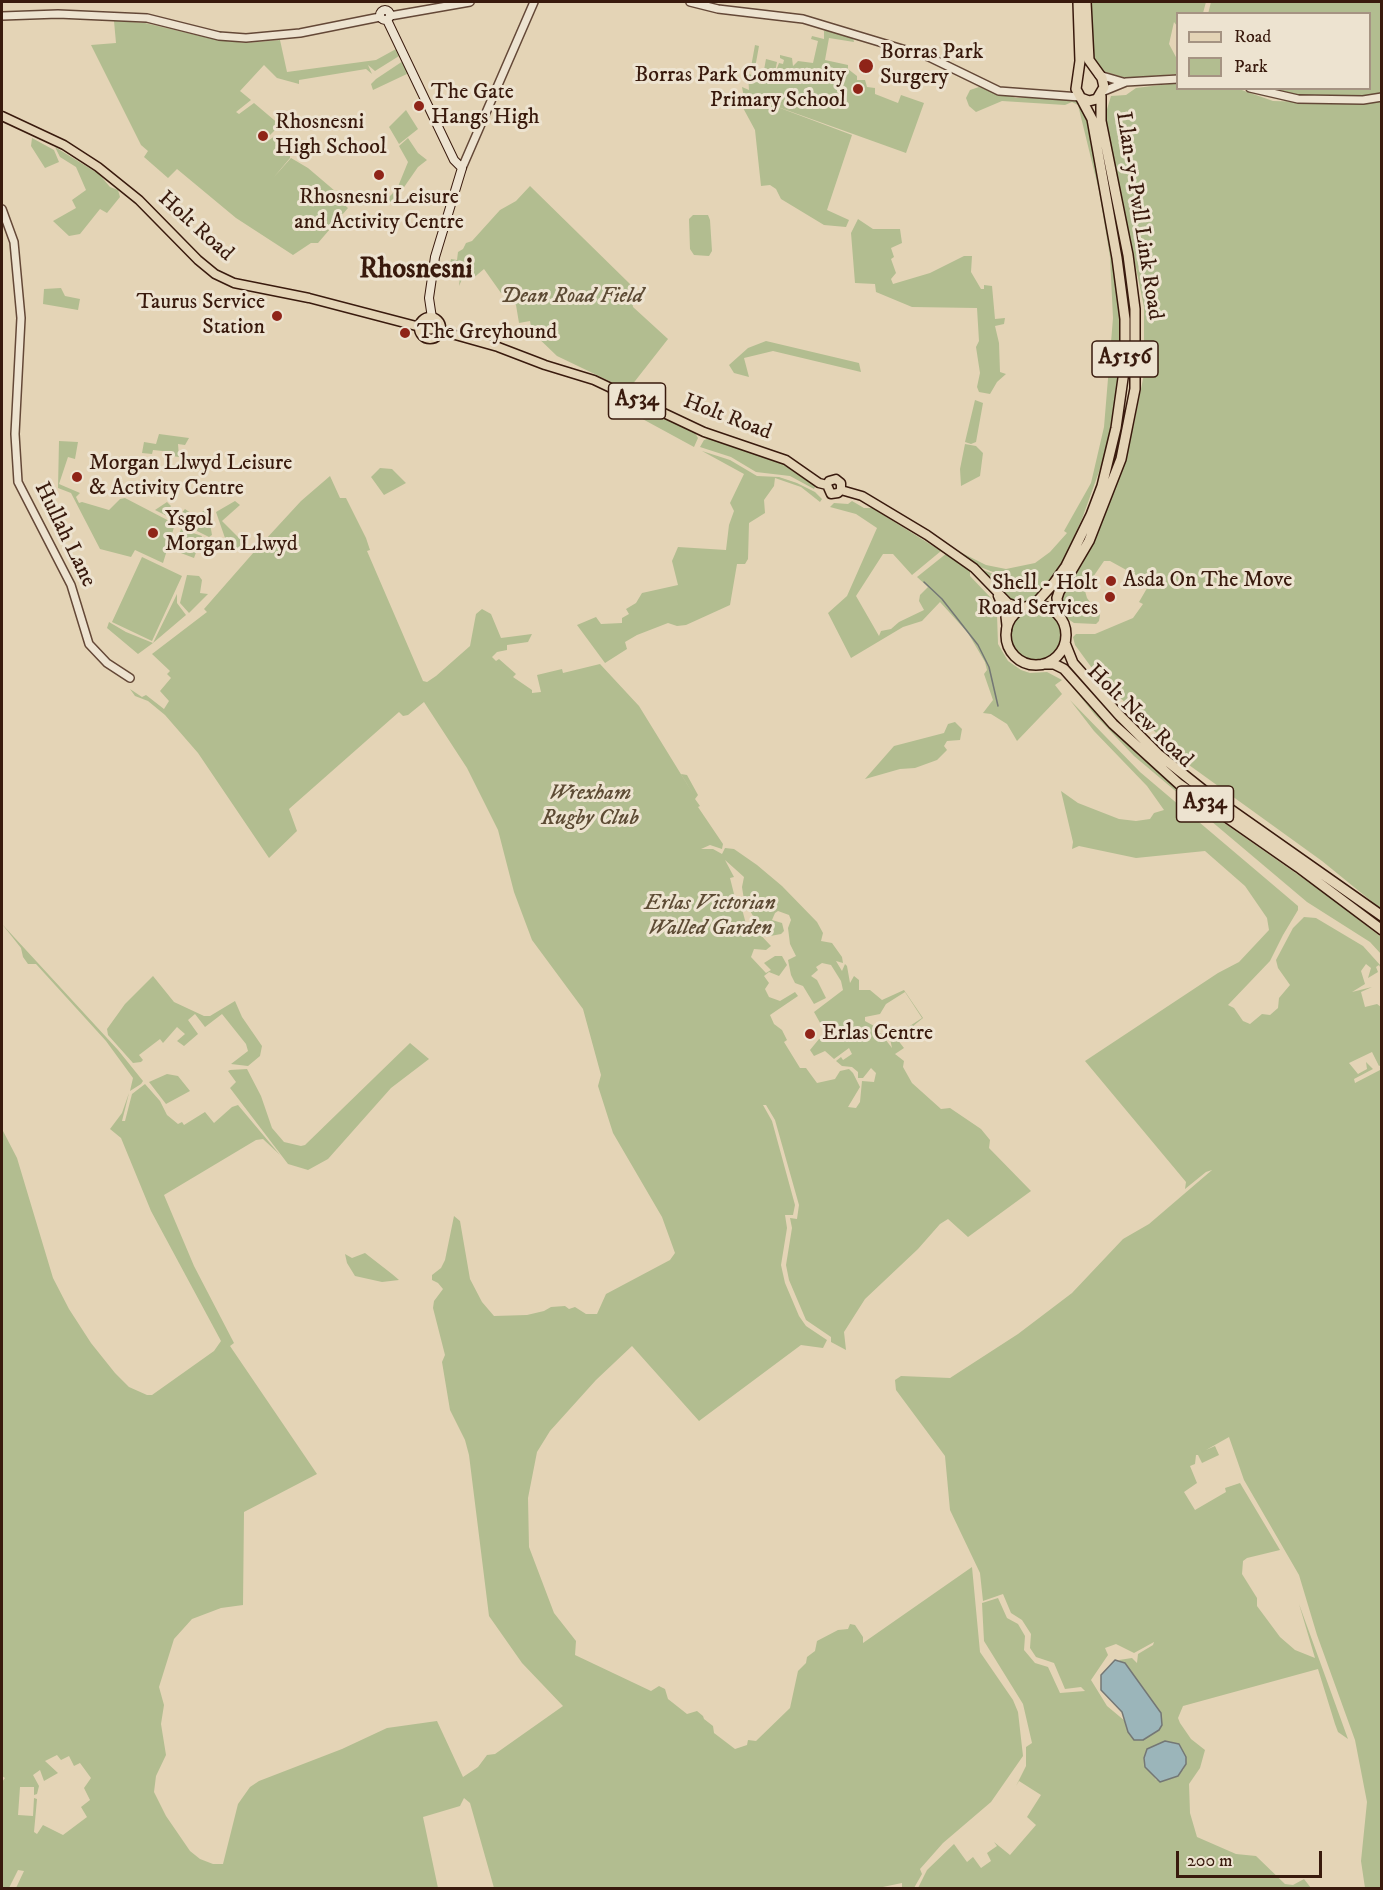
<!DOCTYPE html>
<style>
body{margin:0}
#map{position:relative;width:1383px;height:1890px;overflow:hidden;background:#e4d4b6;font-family:"IM FELL DW Pica",serif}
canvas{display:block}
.frame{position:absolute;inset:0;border:3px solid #391a0d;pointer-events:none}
.legend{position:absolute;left:1176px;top:12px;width:195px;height:78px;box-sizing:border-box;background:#ede3d0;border:2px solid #a59382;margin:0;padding:8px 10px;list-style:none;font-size:18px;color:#391a0d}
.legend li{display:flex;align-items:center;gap:12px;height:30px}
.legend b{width:30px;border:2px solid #a59382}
.scale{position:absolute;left:1176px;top:1851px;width:146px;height:27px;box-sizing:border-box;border:3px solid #391a0d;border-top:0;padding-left:8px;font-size:18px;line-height:21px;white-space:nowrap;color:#391a0d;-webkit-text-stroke:4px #ede3d0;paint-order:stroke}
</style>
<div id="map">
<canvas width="1383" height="1890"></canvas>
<div class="frame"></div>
<ul class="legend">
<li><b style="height:8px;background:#e4d4b6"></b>Road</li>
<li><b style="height:16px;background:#b2bd90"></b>Park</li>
</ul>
<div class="scale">200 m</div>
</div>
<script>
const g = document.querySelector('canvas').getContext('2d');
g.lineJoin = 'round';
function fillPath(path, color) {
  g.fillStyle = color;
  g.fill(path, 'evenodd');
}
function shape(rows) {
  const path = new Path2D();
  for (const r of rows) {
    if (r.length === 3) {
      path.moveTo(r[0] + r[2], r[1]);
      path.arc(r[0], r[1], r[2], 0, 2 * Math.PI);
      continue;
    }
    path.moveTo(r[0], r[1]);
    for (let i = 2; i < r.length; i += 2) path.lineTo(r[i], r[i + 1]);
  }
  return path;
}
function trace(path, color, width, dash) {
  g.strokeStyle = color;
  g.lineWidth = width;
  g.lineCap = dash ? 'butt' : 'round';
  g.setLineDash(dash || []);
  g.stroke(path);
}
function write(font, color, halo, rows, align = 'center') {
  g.font = font + ' "IM FELL DW Pica",serif';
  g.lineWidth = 6;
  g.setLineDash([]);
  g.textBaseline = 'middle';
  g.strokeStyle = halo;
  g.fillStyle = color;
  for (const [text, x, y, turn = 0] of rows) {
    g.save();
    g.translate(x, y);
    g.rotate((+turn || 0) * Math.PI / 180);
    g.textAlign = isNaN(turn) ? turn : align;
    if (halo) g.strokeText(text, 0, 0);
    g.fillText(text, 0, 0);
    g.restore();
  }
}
fillPath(shape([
 [1090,2,1206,2,1203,13,1178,14,1177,26,1174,22,1169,44,1177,59,1176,74,1126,78,1103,71,1093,58],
 [1211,2,1381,2,1381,95,1363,98,1297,96,1269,89,1370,88,1370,14,1208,14],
 [114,21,145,23,217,40,246,43,280,40,287,72,376,60,396,49,399,56,375,71,368,65,372,74,366,69,299,80,299,84,277,78,264,65,240,91,251,100,236,112,239,114,254,103,280,125,267,138,269,140,275,136,290,149,290,158,274,177,291,158,308,168,335,191,333,195,348,208,318,243,311,243,293,255,236,218,177,169,168,178,144,157,148,151,141,145,91,45,116,43],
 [828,30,853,38,854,42,829,38,825,60,848,65,848,69,857,76,857,80,865,80,867,87,875,88,875,94,898,103,901,95,924,103,906,153,764,102,852,135,827,210,849,220,846,227,824,225,781,199,776,189,770,185,761,186,755,130,742,106,744,98,742,87,749,90,748,74,753,75,751,67,755,45,759,46,755,68,764,70,766,59,777,62,775,72,769,71,775,73,779,63,783,64,784,60,780,58,780,55,792,58,793,66,798,61,813,63,818,41,811,39,812,36,824,39,824,31],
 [403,61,409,73,373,90,371,84,376,79],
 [1177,83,1178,88,1239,89,1273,101,1345,103,1381,100,1381,909,1322,861,1189,765,1097,675,1075,645,1073,637,1076,634,1095,634,1133,618,1143,604,1139,602,1150,583,1110,561,1104,561,1093,577,1091,576,1085,591,1087,598,1100,615,1099,621,1096,624,1074,623,1065,617,1061,607,1062,595,1088,549,1119,479,1134,424,1144,374,1144,307,1105,116,1111,96,1126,95,1136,88],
 [979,87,1016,98,1054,96,1077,100,1088,117,1114,262,1120,322,1120,368,1110,441,1082,519,1062,563,1042,591,975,565,960,552,986,565,1006,569,1035,563,1050,552,1067,533,1064,531,1091,483,1104,427,1113,318,1110,257,1099,191,1078,105,1072,102,1065,105,1002,101,976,112,969,106,966,98,970,90],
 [406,110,418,129,399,144,389,127],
 [32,138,54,150,59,162,45,168,31,146],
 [408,138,418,153,427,160,418,167,393,203,386,200,397,189,408,162,399,146],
 [55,147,99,174,110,187,118,190,120,197,107,213,100,209,80,234,69,236,53,221,76,208,72,200,86,190,76,167,60,157],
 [530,186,630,284,633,307,668,339,628,390,557,356,532,332,530,321,519,323,516,305,505,293,501,293,484,269,471,280,463,277,459,286,460,276,450,264,451,259,457,260,458,252,463,249,466,243,472,241,500,210,516,201],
 [693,215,708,215,710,220,712,251,709,256,694,255,690,249,689,219],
 [858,219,873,229,900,229,902,243,891,248,894,257,891,259,896,273,891,279,893,284,930,273,964,256,972,256,971,272,981,289,984,289,984,285,992,286,995,319,1005,318,1004,324,995,326,999,343,1000,372,1006,374,997,382,990,394,979,392,977,387,980,373,976,347,979,341,977,308,912,307,876,292,875,284,855,283,851,233],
 [61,288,65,296,80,299,78,310,43,304,44,289],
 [766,341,859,363,861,372,773,351,744,358,749,377,734,373,729,365,748,348],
 [609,391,695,433,698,438,694,447,637,416,626,403,607,393],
 [975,400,983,403,976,442,971,444,965,442],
 [159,434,189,438,185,445,178,444,179,457,172,456,172,452,153,450,152,454,142,453,144,442,156,444],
 [710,438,781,460,816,485,814,489,790,476,756,472,731,457,700,447,704,440],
 [59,441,78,442,75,459,68,457,59,484,80,493,76,497,79,503,82,502,109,510,120,499,125,498,175,524,163,563,135,550,131,557,100,549,71,493,58,488],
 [965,444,976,446,983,453,980,476,961,486,960,469],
 [702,451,730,460,757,476,779,477,797,483,815,492,822,499,820,502,801,487,775,478,774,486,764,500,765,513,749,523,748,559,745,564,737,564,730,605,686,625,677,626,668,623,637,635,625,642,627,649,605,663,577,625,596,617,601,624,622,623,622,618,629,614,626,609,636,603,642,593,678,585,672,561,678,547,726,550,729,525,734,511,730,503,744,474],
 [380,468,392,469,406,483,384,495,371,477],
 [330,476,340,498,346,498,366,538,370,550,367,551,423,681,427,682,436,676,470,646,476,614,482,609,491,614,501,638,532,634,528,642,507,645,507,650,497,652,492,657,496,661,499,659,516,674,513,677,532,690,532,693,541,692,537,675,562,669,563,673,600,664,639,706,695,797,681,774,687,775,698,795,695,799,700,806,698,807,723,844,722,849,710,845,701,849,713,849,722,854,725,848,734,849,757,865,782,886,817,922,823,933,821,941,832,943,842,957,843,963,836,961,842,971,845,964,847,966,850,983,854,976,859,980,859,990,870,990,882,1000,904,990,923,1018,897,1039,904,1048,895,1054,904,1061,903,1067,912,1083,941,1109,950,1108,981,1129,990,1140,989,1148,1031,1191,968,1237,948,1219,940,1224,918,1249,865,1299,844,1332,846,1350,831,1342,831,1337,806,1320,789,1280,786,1265,792,1228,790,1218,797,1219,799,1205,775,1120,766,1105,763,1105,772,1121,795,1205,793,1215,785,1215,787,1228,781,1265,785,1283,799,1316,806,1326,827,1340,823,1348,801,1345,699,1421,632,1346,596,1380,550,1431,537,1452,528,1498,529,1547,554,1613,576,1641,575,1655,651,1691,659,1686,665,1689,668,1699,687,1714,697,1711,703,1716,704,1719,713,1726,714,1733,735,1749,747,1745,748,1740,756,1741,790,1708,798,1671,806,1663,807,1657,815,1651,817,1641,838,1630,848,1629,850,1624,855,1625,863,1637,863,1643,972,1567,980,1652,1013,1700,1018,1712,1023,1756,991,1802,943,1843,920,1869,922,1874,914,1888,902,1888,902,1883,878,1888,494,1888,470,1803,464,1798,460,1806,423,1817,438,1888,16,1888,24,1871,18,1870,9,1888,2,1888,2,1782,5,1778,2,1776,2,1129,17,1158,53,1278,69,1309,91,1343,115,1373,129,1387,147,1395,152,1395,214,1351,221,1341,151,1211,121,1138,110,1129,122,1113,129,1093,122,1121,125,1121,132,1094,145,1084,160,1101,167,1115,178,1124,182,1122,184,1125,205,1112,214,1123,232,1107,238,1105,280,1155,263,1139,256,1140,164,1195,194,1266,234,1343,230,1346,317,1474,244,1512,243,1605,221,1608,192,1619,174,1639,159,1687,164,1705,161,1724,166,1755,156,1776,154,1792,166,1816,190,1851,200,1859,213,1864,223,1864,238,1804,250,1787,259,1781,342,1749,387,1728,437,1721,463,1777,478,1767,487,1755,495,1754,563,1706,522,1663,489,1616,469,1455,465,1440,450,1410,442,1362,445,1355,433,1308,434,1301,443,1289,438,1283,432,1280,432,1275,441,1268,445,1260,454,1216,460,1221,470,1279,482,1302,494,1316,527,1315,544,1311,551,1307,565,1306,569,1309,575,1307,586,1314,597,1314,606,1294,670,1260,675,1253,662,1217,613,1133,598,1086,601,1075,583,1009,532,940,514,892,498,830,467,768,424,702,408,715,403,716,399,712,289,809,297,831,269,858,198,753,165,715,148,701,135,696,130,689,142,697,146,695,164,709,169,701,160,691,171,678,167,674,170,671,152,654,207,612,204,609,254,552,301,501],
 [725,860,744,877,742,887,744,900,765,937,781,934,784,931,782,923,772,920,775,913,778,911,789,915,791,920,788,928,790,944,796,956,788,960,791,975,795,983,803,986,814,1004,826,998,817,980,811,976,818,970,816,967,822,963,831,965,841,981,843,990,814,1012,824,1030,831,1032,826,1035,826,1038,819,1039,810,1050,814,1056,825,1051,834,1059,849,1048,852,1054,843,1060,841,1057,836,1061,842,1066,852,1067,858,1072,858,1078,863,1078,871,1068,876,1073,874,1082,862,1081,860,1102,856,1108,848,1107,860,1087,853,1073,849,1069,840,1071,835,1079,817,1083,806,1068,800,1068,784,1042,787,1040,782,1030,774,1024,770,1015,798,996,795,992,780,1001,769,997,765,989,769,983,764,976,769,972,779,976,787,965,782,956,775,956,764,963,771,970,766,973,751,957,754,949,766,950,771,946,755,929,752,930,749,923,746,924,742,909,738,910,730,878,734,877],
 [905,992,922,1018,890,1039,892,1048,876,1027,865,1021,865,1017,880,1014,886,1004],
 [57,1755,61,1760,69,1756,74,1766,80,1763,91,1778,84,1788,90,1800,81,1807,87,1817,63,1835,43,1825,37,1834,34,1832,37,1799,34,1798,33,1816,18,1815,20,1787,34,1787,34,1795,37,1794,39,1786,33,1775,40,1770,44,1781,58,1773,45,1761],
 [235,501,240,505,222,521,248,547,240,552,225,538,216,512],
 [852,501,864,508,872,508,941,551,912,575,893,554,883,554,856,596,879,636,881,631,891,629,899,622,924,610,919,601,920,595,928,587,917,577,947,553,970,571,970,576,991,598,997,614,998,644,1008,661,1021,670,1030,673,1047,672,1062,680,1055,685,1062,694,1017,741,1007,724,991,714,983,713,993,700,984,674,987,670,985,662,968,633,940,602,922,621,903,627,851,658,828,613,847,596,877,528,856,514,830,507,834,503,848,504],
 [167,502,171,506,169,509,179,516,185,509,198,518,203,511,208,512,212,535,209,537,155,510],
 [181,529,202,536,194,558,173,550],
 [142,557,182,576,152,641,112,622],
 [976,567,1040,593,1023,604,1011,602],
 [187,575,199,576,202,580,200,593,208,594,189,613,180,603],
 [177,594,177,603,186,615,153,643],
 [1036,635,26],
 [109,622,126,632,153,643,138,654,107,628],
 [1062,674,1139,756,1197,804,1327,895,1381,937,1381,954,1370,942,1307,902,1134,756,1095,715],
 [1070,700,1140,772,1298,906,1298,910,1283,935,1270,961,1228,1005,1234,1008,1243,1021,1250,1024,1262,1014,1270,1015,1278,1008,1279,998,1290,985,1278,968,1276,960,1293,928,1304,917,1316,918,1363,946,1381,966,1381,969,1379,965,1376,967,1378,972,1368,978,1371,968,1366,964,1361,971,1365,984,1352,992,1372,987,1361,992,1365,1007,1377,1004,1381,1007,1381,1065,1379,1066,1372,1052,1349,1063,1358,1074,1367,1069,1366,1062,1373,1069,1354,1079,1355,1083,1382,1069,1381,1888,1365,1888,1361,1861,1367,1802,1355,1740,1317,1635,1299,1575,1244,1480,1229,1437,1206,1450,1215,1446,1219,1455,1202,1463,1198,1455,1196,1455,1195,1464,1190,1466,1197,1483,1184,1492,1195,1510,1226,1492,1225,1488,1240,1483,1280,1550,1247,1558,1243,1561,1242,1574,1257,1598,1257,1606,1280,1637,1295,1650,1315,1658,1299,1604,1348,1739,1338,1732,1335,1724,1318,1669,1183,1706,1178,1718,1180,1723,1191,1739,1205,1750,1200,1768,1189,1784,1190,1813,1197,1837,1236,1854,1256,1856,1285,1884,1293,1885,1304,1879,1311,1888,918,1888,927,1870,954,1844,967,1862,973,1857,981,1868,991,1861,987,1853,997,1846,994,1842,1010,1855,1036,1825,1027,1817,1041,1795,1019,1781,1016,1786,1026,1766,1026,1747,1032,1743,1023,1704,984,1641,982,1603,998,1598,1007,1618,1018,1624,1025,1636,1024,1650,1035,1663,1048,1667,1060,1693,1085,1691,1081,1687,1065,1689,1054,1663,1036,1657,1030,1648,1031,1634,1022,1620,1011,1613,1003,1594,983,1601,980,1573,950,1510,945,1456,896,1390,895,1380,901,1376,950,1378,1018,1334,1072,1293,1123,1239,1149,1224,1212,1170,1206,1172,1185,1189,1186,1182,1085,1061,1218,973,1239,962,1269,930,1267,918,1245,886,1205,851,1136,858,1079,846,1072,849,1073,842,1061,791,1078,803,1119,819,1136,821,1150,819,1154,813,1164,810,1147,786,1094,731],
 [1154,1642,1153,1645,1138,1654,1137,1663,1132,1658,1119,1660,1128,1667,1162,1718,1162,1725,1143,1740,1134,1739,1125,1721,1107,1706,1091,1680,1108,1655,1105,1648,1116,1644,1134,1653],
 [1165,1741,1186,1757,1186,1764,1183,1770,1156,1780,1151,1771],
 [955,722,962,729,960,740,947,741,944,746,947,750,937,760,915,768,900,769,865,779,894,746,944,733,948,724],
 [2,924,118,1050,143,1081,141,1084,130,1091,133,1078,106,1041,36,964,28,964,23,957,21,948],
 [153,976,174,1002,204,1016,210,1016,235,1001,242,1017,262,1046,260,1056,248,1066,231,1064,248,1051,246,1044,222,1014,205,1027,195,1014,188,1020,198,1034,184,1046,177,1041,185,1034,177,1027,163,1043,160,1039,139,1055,143,1060,141,1062,133,1063,108,1035,107,1029,125,1004],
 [410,1043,429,1059,391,1088,328,1159,308,1170,288,1164,230,1088,236,1082,228,1071,230,1070,247,1069,261,1096,272,1128,284,1142,301,1146,305,1145],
 [167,1074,178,1076,190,1091,166,1104,149,1082],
 [365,1253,392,1274,399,1280,382,1282,355,1276,347,1263,345,1254,352,1258]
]), '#b2bd90');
const water = shape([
 [1115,1660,1125,1663,1161,1713,1162,1725,1159,1730,1143,1740,1134,1740,1128,1732,1122,1712,1101,1690,1101,1675,1115,1660],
 [1165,1741,1179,1744,1186,1757,1186,1764,1178,1776,1160,1782,1145,1767,1144,1758,1147,1749,1165,1741]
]);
fillPath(water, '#9bb5ba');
trace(water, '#747775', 1.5);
trace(shape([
 [924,582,942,599,978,645,989,667,998,706]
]), '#747775', 1.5);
const tertiary = shape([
 [690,2,718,9,803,19,929,57,999,91,1080,97],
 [2,16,58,14,147,18,219,36,246,38,300,33,380,17],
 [390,16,470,2],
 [1099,75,1123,82],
 [1250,88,1298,99,1363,100,1382,97],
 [1104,91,1126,82,1178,79],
 [462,168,534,2],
 [2,209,14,242,21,318,15,434,18,482,71,585,89,644,107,663,130,678]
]);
const secondary = shape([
 [385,15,5],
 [387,20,454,160,462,168,435,257,429,298,432,318]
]);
const primary = shape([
 [2,116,64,145,98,167,139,200,198,260,215,274,234,283,309,298,420,327],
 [430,328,11],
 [441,331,498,347,545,365,594,380,704,432,786,460,819,483,827,485],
 [827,485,829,481,836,479,841,483,841,490],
 [827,485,831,494,838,493,841,490],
 [841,490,862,496,927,535,974,568,1008,603,1022,608],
 [998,596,1005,612,1007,630]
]);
const trunk = shape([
 [1081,98,1089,101,1097,99,1104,87,1102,78,1089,60,1086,2],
 [1035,604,1054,583,1066,566,1091,515,1102,486,1116,428,1125,364,1125,319,1117,258,1092,119,1076,89,1080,61,1078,2],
 [1036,635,30],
 [1059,614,1057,598,1059,592,1089,541,1121,459,1135,389,1135,309,1128,255,1101,121,1101,96],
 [1065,643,1073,663,1119,715,1158,754,1207,793,1382,916],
 [1043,664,1054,664,1064,669,1113,724,1179,784,1298,867,1382,930]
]);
trace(tertiary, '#644837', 10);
trace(secondary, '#391a0d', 10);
trace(primary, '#391a0d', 11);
trace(trunk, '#391a0d', 12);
trace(tertiary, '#ede3d0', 7);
trace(secondary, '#ede3d0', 8);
trace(primary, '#e4d4b6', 8);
trace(trunk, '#e4d4b6', 9);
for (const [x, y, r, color] of [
 [866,66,8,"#8f2418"],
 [858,89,6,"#8f2418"],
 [419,106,6,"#8f2418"],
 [263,136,6,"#8f2418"],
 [379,175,6,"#8f2418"],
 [277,316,6,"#8f2418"],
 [405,333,6,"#8f2418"],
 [77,477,6,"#8f2418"],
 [153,533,6,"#8f2418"],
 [1111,581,6,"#8f2418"],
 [1110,597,6,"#8f2418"],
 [810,1034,6,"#8f2418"]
]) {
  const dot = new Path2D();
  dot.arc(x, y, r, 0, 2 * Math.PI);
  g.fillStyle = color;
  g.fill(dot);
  trace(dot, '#ede3d0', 2);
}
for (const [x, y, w] of [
 [1125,359,66],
 [637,401,57],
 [1205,804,57]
]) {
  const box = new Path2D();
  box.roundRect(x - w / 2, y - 18, w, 36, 4.5);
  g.fillStyle = '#ede3d0';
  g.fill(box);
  trace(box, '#391a0d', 1.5);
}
write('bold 21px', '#391a0d', null, [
 ["A5156",1125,359],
 ["A534",637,401],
 ["A534",1205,804]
]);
write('22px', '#391a0d', '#ede3d0', [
 ["Borras Park",880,53],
 ["Surgery",880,78],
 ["Borras Park Community",846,76,"right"],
 ["Primary School",846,101,"right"],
 ["The Gate",431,93],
 ["Hangs High",431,118],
 ["Rhosnesni",275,123],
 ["High School",275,148],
 ["Rhosnesni Leisure",379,198,"center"],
 ["and Activity Centre",379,223,"center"],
 ["Taurus Service",265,303,"right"],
 ["Station",265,328,"right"],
 ["The Greyhound",417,333],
 ["Morgan Llwyd Leisure",89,464],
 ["& Activity Centre",89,489],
 ["Ysgol",165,520],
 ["Morgan Llwyd",165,545],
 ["Asda On The Move",1123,581],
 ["Shell - Holt",1098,584,"right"],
 ["Road Services",1098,609,"right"],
 ["Erlas Centre",822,1034]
], 'left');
write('22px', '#391a0d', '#ede3d0', [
 ["Llan-y-Pwll Link Road",1138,216,81],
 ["Holt Road",195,227,42],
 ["Holt Road",727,418,21],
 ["Hullah Lane",64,535,64],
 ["Holt New Road",1139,717,44]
]);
write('italic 22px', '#5d4b34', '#ede3d0', [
 ["Dean Road Field",572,297],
 ["Wrexham",590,794],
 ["Rugby Club",590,819],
 ["Erlas Victorian",710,904],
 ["Walled Garden",710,929]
]);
write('bold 28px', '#391a0d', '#ede3d0', [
 ["Rhosnesni",416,271]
]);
</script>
